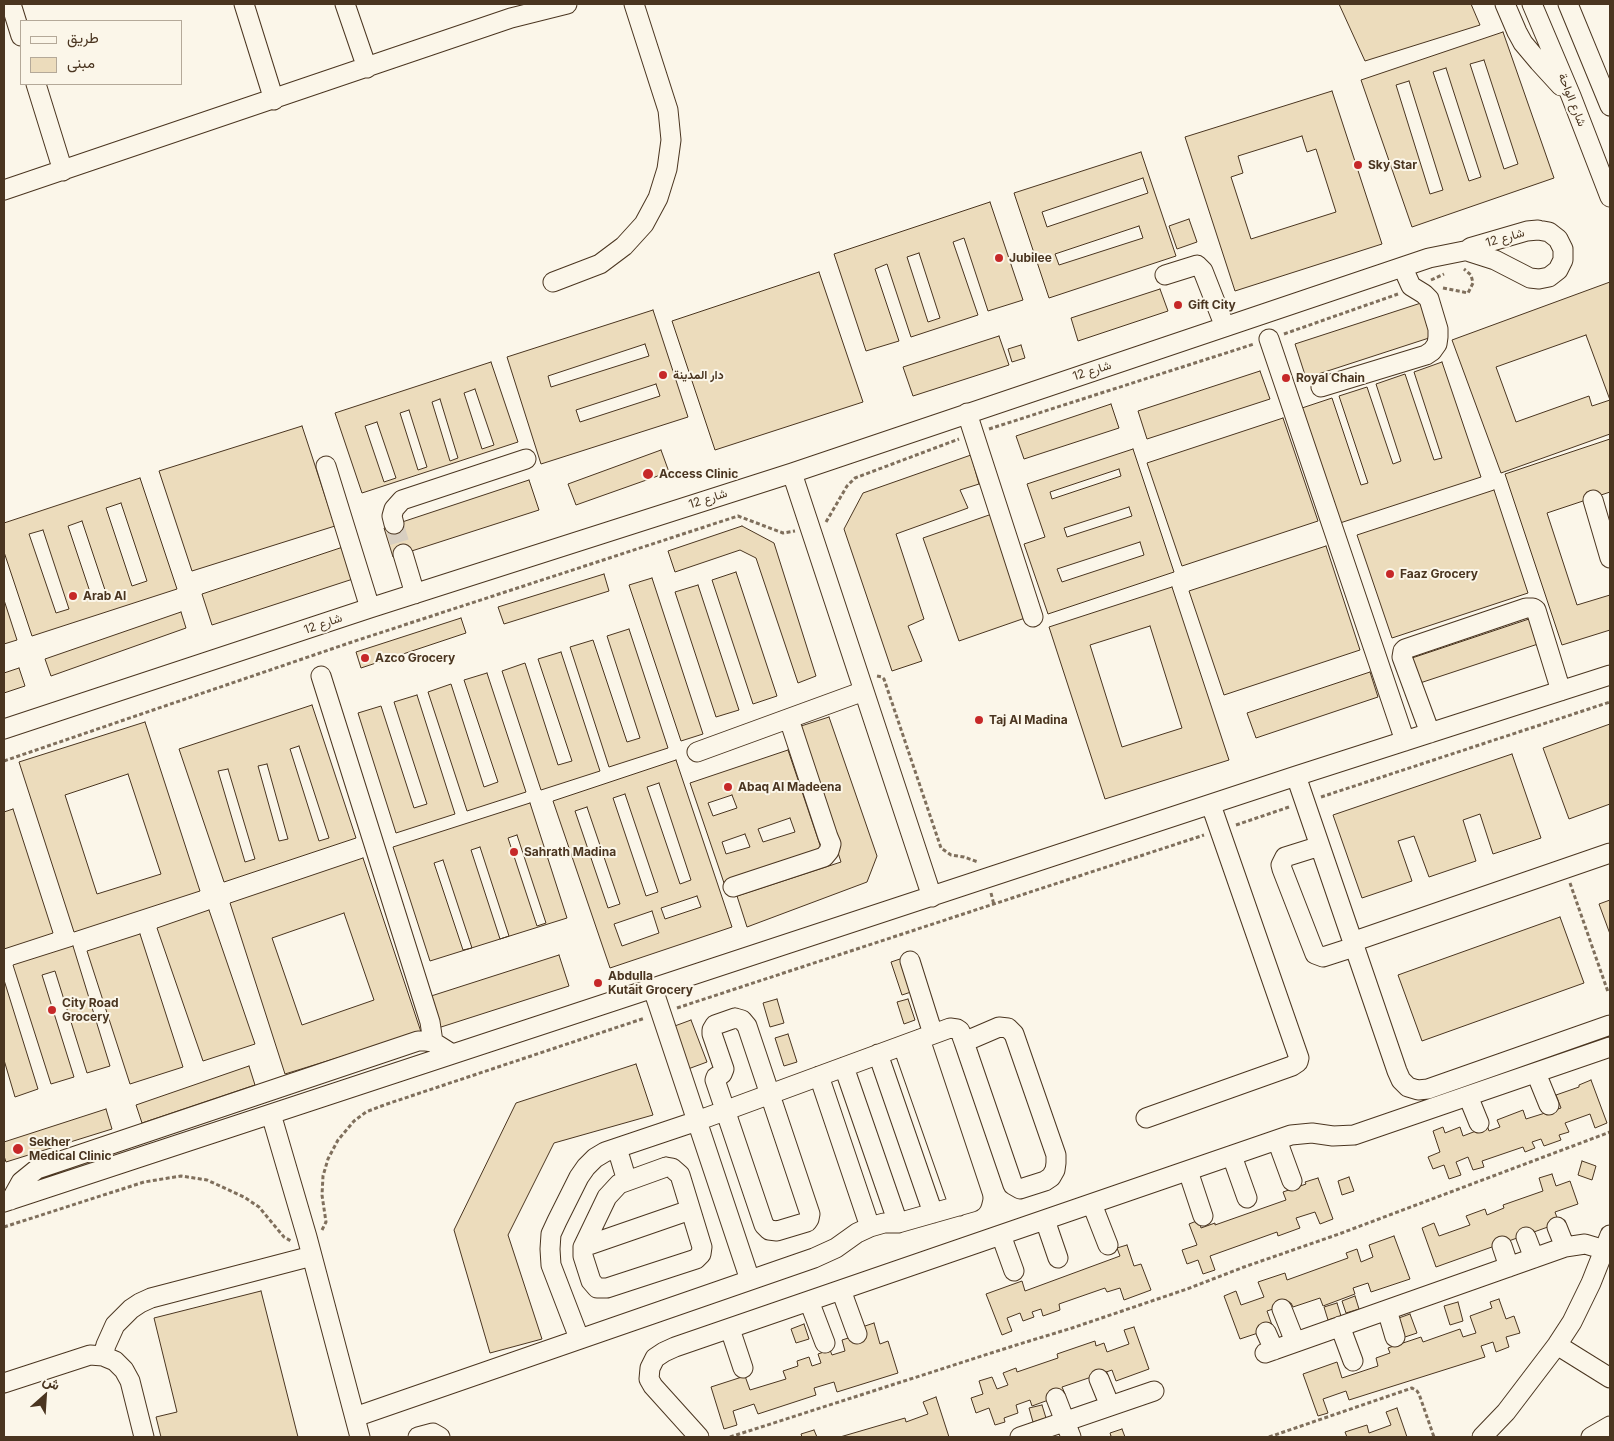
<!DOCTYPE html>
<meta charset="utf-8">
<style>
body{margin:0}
#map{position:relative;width:1614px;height:1441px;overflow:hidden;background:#fbf6e9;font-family:Inter,Vazirmatn,sans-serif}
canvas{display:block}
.frame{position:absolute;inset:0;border:5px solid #4a3520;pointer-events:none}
.legend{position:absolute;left:20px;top:20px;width:162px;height:65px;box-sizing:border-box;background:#fbf6e9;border:1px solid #b4a999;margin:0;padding:6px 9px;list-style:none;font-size:15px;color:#4a3520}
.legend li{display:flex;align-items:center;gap:10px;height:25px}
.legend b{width:25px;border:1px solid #b4a999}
.north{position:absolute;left:20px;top:1371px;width:50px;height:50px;-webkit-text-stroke:4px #fbf6e9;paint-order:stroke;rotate:26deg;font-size:14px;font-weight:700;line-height:20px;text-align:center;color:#4a3520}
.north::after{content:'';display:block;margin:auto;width:18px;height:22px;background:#4a3520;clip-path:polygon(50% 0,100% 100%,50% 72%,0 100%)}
</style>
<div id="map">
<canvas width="1614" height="1441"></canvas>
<div class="frame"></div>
<ul class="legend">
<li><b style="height:6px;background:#fbf6e9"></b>طريق</li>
<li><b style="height:14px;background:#ecdcbc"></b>مبنى</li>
</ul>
<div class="north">ش</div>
</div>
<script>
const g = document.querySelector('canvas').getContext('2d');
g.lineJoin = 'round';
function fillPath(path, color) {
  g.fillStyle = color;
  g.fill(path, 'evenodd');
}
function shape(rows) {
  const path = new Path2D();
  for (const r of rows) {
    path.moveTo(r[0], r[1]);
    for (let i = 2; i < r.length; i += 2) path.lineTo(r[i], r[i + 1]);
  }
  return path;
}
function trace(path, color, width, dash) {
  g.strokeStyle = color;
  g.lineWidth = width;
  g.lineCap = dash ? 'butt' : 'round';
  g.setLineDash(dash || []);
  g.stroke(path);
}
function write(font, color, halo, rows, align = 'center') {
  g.font = font + ' Inter,Vazirmatn,sans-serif';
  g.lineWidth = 4;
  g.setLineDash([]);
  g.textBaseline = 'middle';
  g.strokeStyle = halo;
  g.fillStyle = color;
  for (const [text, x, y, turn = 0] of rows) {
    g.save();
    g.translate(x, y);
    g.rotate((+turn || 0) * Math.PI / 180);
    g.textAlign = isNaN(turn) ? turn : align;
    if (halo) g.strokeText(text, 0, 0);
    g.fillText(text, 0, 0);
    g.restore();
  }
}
const building = shape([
 [1339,4,1471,4,1480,25,1365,61,1339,4],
 [1503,32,1554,178,1412,227,1361,80,1503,32],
 [1484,60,1518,164,1504,169,1470,64,1484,60],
 [1446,68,1481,177,1469,181,1433,72,1446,68],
 [1409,81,1443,190,1430,194,1396,85,1409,81],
 [1332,91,1382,244,1235,291,1185,137,1332,91],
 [1302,136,1307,152,1316,149,1336,212,1251,239,1231,177,1243,173,1238,156,1302,136],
 [1141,152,1176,256,1049,298,1014,193,1141,152],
 [1143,178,1148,193,1047,227,1042,212,1143,178],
 [1139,226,1143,238,1059,265,1055,254,1139,226],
 [990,202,1023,300,988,311,964,238,953,242,978,315,911,337,887,264,875,269,899,341,866,351,834,254,990,202],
 [919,253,940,318,928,322,907,257,919,253],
 [1189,219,1197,242,1177,249,1169,226,1189,219],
 [819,272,863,402,715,450,672,321,819,272],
 [1610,282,1610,434,1501,473,1452,340,1610,282],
 [1586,335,1610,400,1592,406,1589,396,1516,422,1496,367,1586,335],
 [1160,289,1168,311,1078,341,1071,318,1160,289],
 [1421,303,1432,337,1306,378,1295,344,1421,303],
 [653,310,688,417,541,464,507,357,653,310],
 [645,344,649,356,551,387,548,376,645,344],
 [656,384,660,396,580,422,576,410,656,384],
 [999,336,1009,365,913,396,903,367,999,336],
 [1021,345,1025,358,1012,362,1008,349,1021,345],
 [491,362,518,442,362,493,335,413,491,362],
 [475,389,494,445,482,449,464,393,475,389],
 [440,399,458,458,450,461,432,402,440,399],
 [409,410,427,467,418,470,400,413,409,410],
 [377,422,396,478,384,482,365,426,377,422],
 [1442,362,1481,477,1340,523,1302,408,1332,398,1361,485,1368,483,1339,396,1367,387,1393,464,1401,461,1376,384,1405,374,1434,460,1442,458,1414,372,1442,362],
 [1260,371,1270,399,1147,439,1138,411,1260,371],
 [1111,404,1119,428,1024,459,1016,436,1111,404],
 [1283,418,1318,521,1182,566,1147,463,1283,418],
 [302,426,335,526,192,571,159,471,302,426],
 [1610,439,1610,492,1547,513,1577,605,1610,595,1610,630,1562,645,1505,474,1610,439],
 [1133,449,1174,572,1048,614,1024,544,1045,537,1027,484,1133,449],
 [1119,469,1121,476,1052,499,1050,492,1119,469],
 [1129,507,1132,516,1067,537,1064,528,1129,507],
 [1140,542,1144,555,1062,582,1057,569,1140,542],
 [661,450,669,472,576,505,568,484,661,450],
 [971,455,979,484,960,490,968,508,896,534,924,619,908,626,922,661,892,671,844,529,863,493,971,455],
 [140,478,177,589,32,636,4,552,4,523,140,478],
 [121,503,147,581,132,586,106,508,121,503],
 [82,521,107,596,93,601,68,526,82,521],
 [43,530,69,609,56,613,29,534,43,530],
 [529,480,539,510,393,557,384,528,529,480],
 [1494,490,1528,593,1392,638,1357,535,1494,490],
 [992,514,1028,617,959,641,923,538,992,514],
 [742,526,774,543,816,676,798,683,756,558,740,550,675,572,668,551,742,526],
 [346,546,356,578,212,625,202,594,346,546],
 [1326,546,1360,650,1224,695,1189,591,1326,546],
 [736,572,777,696,753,704,712,580,736,572],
 [604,574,609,591,504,624,498,607,604,574],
 [652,578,703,734,681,741,629,585,652,578],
 [698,585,739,710,716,717,675,592,698,585],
 [1172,587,1229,760,1105,799,1049,627,1172,587],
 [1150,626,1182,728,1122,747,1090,645,1150,626],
 [4,600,17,640,4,644,4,600],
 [181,612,186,628,51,676,45,659,181,612],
 [461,618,466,633,361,668,356,652,461,618],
 [1529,619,1538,644,1417,684,1409,659,1529,619],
 [629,629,668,748,609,767,570,647,593,640,627,742,640,738,607,636,629,629],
 [561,652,600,771,541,790,502,671,525,663,558,765,572,761,538,659,561,652],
 [19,668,25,686,4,693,4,673,19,668],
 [1370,672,1378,697,1256,738,1247,713,1370,672],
 [487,673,526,792,467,811,428,692,451,684,484,787,498,782,464,680,487,673],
 [417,695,455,814,396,833,358,713,381,706,414,808,427,804,394,702,417,695],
 [312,705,356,838,224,882,179,749,312,705],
 [299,746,329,838,319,841,290,749,299,746],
 [267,764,288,839,279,841,258,766,267,764],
 [228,769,255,859,245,862,218,771,228,769],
 [829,717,877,856,867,882,747,927,737,896,841,862,798,727,829,717],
 [145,722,200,891,74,932,19,762,145,722],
 [128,774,161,874,97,894,65,795,128,774],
 [1610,724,1610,804,1569,819,1543,748,1610,724],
 [788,750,822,851,724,883,690,783,788,750],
 [732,795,737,808,713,816,708,803,732,795],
 [790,818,795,832,763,842,758,829,790,818],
 [745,834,750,847,726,854,722,842,745,834],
 [1512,754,1541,838,1493,854,1480,814,1463,820,1476,861,1429,877,1414,836,1398,841,1412,881,1362,898,1333,815,1512,754],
 [676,760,732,927,610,968,553,801,676,760],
 [659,783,691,880,680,884,647,787,659,783],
 [625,794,658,892,646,896,613,798,625,794],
 [587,807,620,904,608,908,575,811,587,807],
 [697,896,701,907,665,919,661,908,697,896],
 [652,911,659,933,622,946,614,924,652,911],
 [530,803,567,918,430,961,393,847,530,803],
 [517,835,546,923,537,926,508,838,517,835],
 [480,847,509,936,500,939,471,850,480,847],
 [443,860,472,948,463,950,434,863,443,860],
 [13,809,53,933,4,949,4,812,13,809],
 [363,858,421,1032,285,1074,230,903,363,858],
 [344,913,374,1000,302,1025,272,938,344,913],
 [1610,900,1610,934,1599,904,1610,900],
 [209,910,255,1044,203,1061,157,928,209,910],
 [1560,917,1584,983,1422,1041,1398,975,1560,917],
 [140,934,183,1067,130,1084,87,951,140,934],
 [73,946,110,1066,87,1073,55,971,42,975,74,1077,51,1084,13,965,73,946],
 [559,955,569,986,438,1028,428,997,559,955],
 [903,958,914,991,902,995,891,962,903,958],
 [4,980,38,1089,15,1097,4,1060,4,980],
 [777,999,784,1023,770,1027,763,1003,777,999],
 [908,999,915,1020,904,1024,897,1002,908,999],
 [691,1020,707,1062,688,1069,672,1027,691,1020],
 [788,1034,797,1062,784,1066,775,1038,788,1034],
 [636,1064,653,1115,554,1143,508,1235,542,1339,490,1353,454,1230,516,1103,636,1064],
 [249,1066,255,1085,142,1123,136,1105,249,1066],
 [1591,1080,1607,1123,1595,1128,1590,1114,1565,1123,1569,1132,1559,1135,1561,1140,1544,1146,1541,1139,1532,1142,1535,1148,1525,1152,1523,1147,1482,1161,1484,1167,1473,1170,1468,1157,1456,1162,1461,1175,1449,1179,1444,1165,1433,1169,1428,1157,1440,1152,1433,1131,1443,1127,1445,1133,1460,1127,1463,1136,1476,1131,1486,1122,1489,1131,1500,1127,1497,1120,1523,1110,1526,1119,1561,1108,1556,1095,1579,1087,1579,1085,1591,1080],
 [106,1109,112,1129,6,1162,4,1156,4,1142,106,1109],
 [1582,1161,1596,1166,1592,1180,1578,1175,1582,1161],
 [1552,1174,1556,1186,1570,1181,1578,1204,1555,1212,1559,1223,1436,1267,1422,1228,1434,1223,1439,1236,1470,1225,1466,1216,1485,1209,1487,1215,1504,1208,1503,1205,1543,1191,1539,1178,1552,1174],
 [1349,1177,1354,1191,1342,1195,1338,1181,1349,1177],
 [1318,1178,1333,1219,1320,1224,1315,1212,1296,1218,1300,1228,1278,1236,1277,1232,1210,1256,1215,1270,1203,1274,1198,1260,1187,1264,1182,1250,1197,1245,1189,1224,1199,1220,1201,1228,1215,1223,1215,1225,1286,1200,1283,1192,1306,1184,1305,1182,1318,1178],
 [1394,1236,1410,1279,1371,1292,1368,1283,1353,1288,1355,1294,1323,1306,1320,1298,1293,1307,1291,1303,1267,1311,1273,1328,1240,1339,1224,1296,1236,1291,1241,1305,1264,1297,1258,1282,1285,1273,1287,1280,1348,1258,1346,1253,1357,1249,1361,1262,1373,1257,1369,1245,1394,1236],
 [1127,1245,1134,1266,1141,1264,1151,1290,1124,1300,1120,1288,1107,1292,1105,1288,1059,1304,1060,1310,1043,1316,1041,1309,1032,1312,1034,1317,1023,1321,1020,1313,1007,1318,1012,1331,1002,1335,986,1294,1022,1281,1025,1291,1120,1256,1117,1248,1127,1245],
 [261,1291,298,1437,161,1437,156,1417,177,1412,154,1318,261,1291],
 [1355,1296,1359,1309,1346,1313,1342,1301,1355,1296],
 [1499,1299,1506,1319,1514,1316,1520,1333,1506,1337,1509,1347,1496,1352,1493,1342,1481,1346,1485,1357,1349,1400,1346,1391,1323,1399,1328,1413,1318,1416,1303,1374,1337,1362,1342,1378,1378,1366,1376,1358,1390,1353,1388,1348,1421,1337,1423,1342,1460,1329,1463,1337,1476,1333,1470,1316,1492,1308,1490,1302,1499,1299],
 [1458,1302,1463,1321,1450,1325,1444,1306,1458,1302],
 [1337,1303,1341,1316,1328,1320,1324,1307,1337,1303],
 [1410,1314,1417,1333,1402,1338,1396,1319,1410,1314],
 [874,1323,880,1344,888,1341,898,1373,837,1392,834,1382,814,1388,816,1395,758,1414,754,1404,733,1411,737,1425,724,1429,711,1387,745,1376,750,1390,786,1379,783,1371,798,1366,797,1361,809,1357,812,1366,821,1363,818,1354,830,1350,832,1355,845,1351,842,1340,861,1334,859,1328,874,1323],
 [804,1324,809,1339,796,1343,791,1329,804,1324],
 [1134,1327,1149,1369,1116,1381,1112,1370,1062,1387,1065,1394,1032,1406,1030,1400,1016,1405,1018,1413,1004,1418,1005,1422,995,1425,989,1408,976,1413,971,1398,983,1394,979,1381,992,1377,997,1389,1008,1385,1003,1373,1016,1368,1017,1372,1058,1358,1057,1354,1095,1341,1096,1346,1104,1343,1107,1352,1129,1344,1124,1330,1134,1327],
 [936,1397,949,1437,840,1437,905,1418,906,1422,928,1414,923,1402,936,1397],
 [1042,1405,1046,1418,1033,1422,1029,1408,1042,1405],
 [1397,1408,1407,1437,1347,1437,1345,1432,1367,1425,1369,1433,1391,1425,1386,1412,1397,1408],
 [1122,1429,1125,1437,1108,1437,1111,1436,1110,1433,1122,1429],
 [814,1430,817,1437,802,1437,801,1434,814,1430]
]);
fillPath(building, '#ecdcbc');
trace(building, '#4a3520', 1);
trace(shape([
 [394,524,403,554]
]), '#d8cfc1', 19, [19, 9]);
const minor = shape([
 [11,4,21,36],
 [244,4,274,100],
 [345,4,367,68],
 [1505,4,1517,32,1523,43,1539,62,1561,86],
 [1532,4,1571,96,1610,197],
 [1568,4,1610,106],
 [36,84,63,171],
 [4,190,511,18,567,4],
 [1538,230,1549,232,1558,239,1563,249,1563,260,1558,270,1549,277,1539,279,1530,278,1495,260,1470,252,1470,248,1472,247,1527,231,1538,230],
 [1165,275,1197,265,1203,271,1225,327],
 [553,282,600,264,624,246,644,224,658,198,667,169,671,140,668,110,634,4],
 [1269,339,1405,741],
 [1321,387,1426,355,1432,351,1437,344,1438,337,1438,329,1429,299,1424,294,1411,286,1403,268],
 [967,413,1033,617],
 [326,466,370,608],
 [792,473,932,897],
 [1593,500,1610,558],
 [394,524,392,516,394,509,402,500,526,459],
 [403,554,415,594],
 [321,676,430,1022,433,1042],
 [4,729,370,608,792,473,1429,258,1469,250],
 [1430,733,1402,657,1403,651,1405,649,1526,608,1533,608,1536,610,1561,691],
 [697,752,864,691],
 [1296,776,1397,1071,1401,1080,1408,1087,1418,1090,1428,1089,1610,1025],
 [1320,846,1285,857,1281,865,1282,869,1315,954,1323,957,1354,947],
 [733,887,824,857,829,851,831,844,828,837,789,719],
 [1352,942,1610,853],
 [910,961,933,1034],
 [653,989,750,1280],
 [735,1018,742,1020,747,1026,810,1214,809,1219,807,1222,777,1231,769,1230,764,1225,715,1080,716,1077,722,1074,724,1069,712,1034,712,1030,715,1025,735,1018],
 [999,1027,1008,1028,1014,1034,1056,1155,1056,1163,1055,1170,1051,1177,1045,1181,1020,1189,1013,1185,964,1042,999,1027],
 [903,1046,959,1206],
 [878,1054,933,1213],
 [844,1067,898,1223],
 [1536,1073,1549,1105],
 [819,1076,870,1227],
 [1468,1096,1479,1123],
 [271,1114,307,1237,360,1437],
 [1146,1118,1292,1066,1298,1062,1299,1058,1211,805],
 [1277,1140,1292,1181],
 [617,1148,627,1181],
 [1232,1156,1247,1198],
 [666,1167,672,1168,680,1175,702,1247,701,1254,696,1259,607,1288,597,1288,591,1281,583,1256,583,1247,607,1197,619,1184,666,1167],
 [1188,1171,1203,1216],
 [11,1200,21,1182,37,1169,418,1041,426,1041,433,1042,452,1054],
 [4,1202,1296,776,1610,675],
 [1092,1204,1108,1245],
 [1045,1220,1058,1258],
 [1557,1227,1565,1247],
 [1001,1235,1014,1271],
 [1526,1237,1534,1258],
 [1502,1246,1509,1267],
 [583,1247,690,1210],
 [841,1290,857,1334],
 [809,1301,825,1343],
 [1282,1309,1295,1342],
 [1387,1310,1395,1337],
 [1340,1326,1353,1361],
 [730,1329,743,1368],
 [1266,1332,1274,1350],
 [579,1338,551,1265,550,1249,551,1234,557,1221,579,1177,586,1167,595,1158,605,1152,697,1121,950,1028,957,1029,960,1031,964,1042],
 [1557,1345,1610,1378],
 [1265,1353,1565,1247,1585,1244,1605,1250],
 [103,1356,106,1345,115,1325,131,1309,140,1303,151,1298,312,1256],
 [1099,1379,1110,1406],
 [4,1383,90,1355,103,1356,115,1361,124,1370,130,1381,144,1437],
 [1056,1398,1071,1437],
 [355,1417,814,1258,836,1248,857,1233,870,1227,884,1223,898,1223,972,1202,973,1198,920,1039],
 [418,1437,433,1433,440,1437],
 [699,1437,653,1386,649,1379,650,1368,655,1358,664,1352,675,1347,1291,1135,1312,1133,1333,1136,1354,1135,1610,1047],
 [1020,1437,1154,1391],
 [1482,1437,1506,1412,1557,1345,1572,1322,1591,1283,1610,1235],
 [1591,1437,1610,1426]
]);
trace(minor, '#4a3520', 21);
trace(shape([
 [1431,280,1444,274],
 [1443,288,1468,293,1473,283,1471,275,1464,269],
 [1284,334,1398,294],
 [989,429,1254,344],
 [826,522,847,486,855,478,959,439],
 [877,676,882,677,884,679,941,848,951,855,964,857,978,862],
 [4,761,349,643,738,516,783,533,795,531],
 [1321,797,1610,702],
 [1236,825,1289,807],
 [1570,883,1608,992],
 [991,893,994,905],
 [677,1008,1204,835],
 [4,1227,144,1182,181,1176,207,1180,244,1197,259,1207,284,1237,291,1241],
 [322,1230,326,1222,322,1195,323,1176,328,1159,338,1140,354,1121,366,1112,384,1105,645,1018],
 [730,1437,1013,1346,1072,1328,1187,1289,1244,1267,1339,1234,1610,1132],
 [1269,1437,1412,1388,1417,1391,1419,1394,1434,1437]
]), '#7f6f5c', 3, [4, 2.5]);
trace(minor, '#fbf6e9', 19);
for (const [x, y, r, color] of [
 [1358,165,5,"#c62828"],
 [999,258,5,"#c62828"],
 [1178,305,5,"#c62828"],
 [663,375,5,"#c62828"],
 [1286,378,5,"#c62828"],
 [648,474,6,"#c62828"],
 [1390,574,5,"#c62828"],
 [73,596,5,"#c62828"],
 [365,658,5,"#c62828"],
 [979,720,5,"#c62828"],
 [728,787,5,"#c62828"],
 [514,852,5,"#c62828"],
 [598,983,5,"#c62828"],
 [52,1010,5,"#c62828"],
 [18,1149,6,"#c62828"]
]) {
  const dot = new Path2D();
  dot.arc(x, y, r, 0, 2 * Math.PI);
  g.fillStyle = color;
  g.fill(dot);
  trace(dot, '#fbf6e9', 2);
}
write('12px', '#4a3520', '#fbf6e9', [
 ["شارع الواحة",1572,100,68],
 ["شارع 12",1505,238,-16],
 ["شارع 12",1092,371,-18],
 ["شارع 12",708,499,-18],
 ["شارع 12",323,624,-19]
]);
write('bold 12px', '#4a3520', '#fbf6e9', [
 ["Sky Star",1368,165],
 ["Jubilee",1009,258],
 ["Gift City",1188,305],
 ["دار المدينة",673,375],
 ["Royal Chain",1296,378],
 ["Access Clinic",659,474],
 ["Faaz Grocery",1400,574],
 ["Arab Al",83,596],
 ["Azco Grocery",375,658],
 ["Taj Al Madina",989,720],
 ["Abaq Al Madeena",738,787],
 ["Sahrath Madina",524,852],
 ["Abdulla",608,976],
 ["Kutait Grocery",608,990],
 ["City Road",62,1003],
 ["Grocery",62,1017],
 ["Sekher",29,1142],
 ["Medical Clinic",29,1156]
], 'left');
</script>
